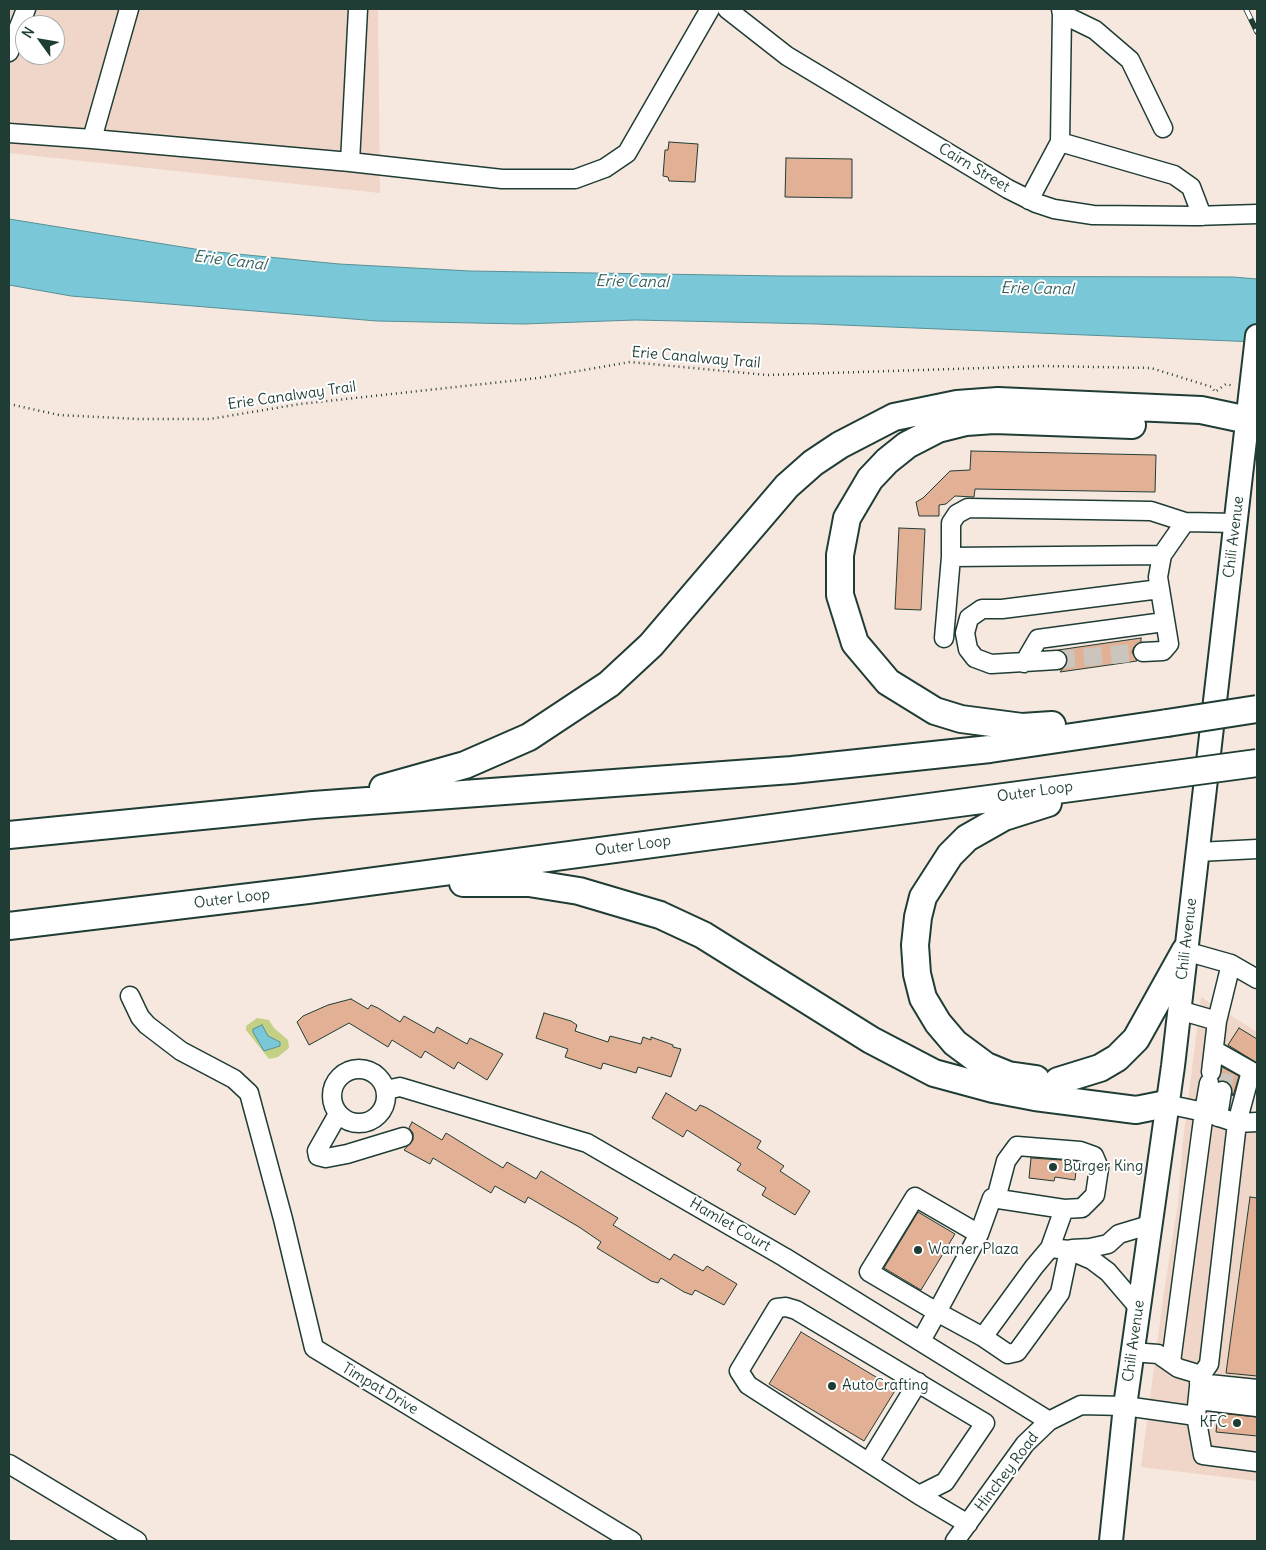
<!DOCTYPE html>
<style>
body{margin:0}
#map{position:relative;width:1266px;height:1550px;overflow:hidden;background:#f6e7df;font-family:Delius,sans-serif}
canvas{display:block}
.frame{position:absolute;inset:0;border:10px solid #1f3d34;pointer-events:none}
.north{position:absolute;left:15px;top:15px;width:50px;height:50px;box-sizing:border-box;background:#fff;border:1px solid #a5b1ae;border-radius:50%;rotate:302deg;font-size:14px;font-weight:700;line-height:20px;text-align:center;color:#1f3d34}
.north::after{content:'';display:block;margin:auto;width:18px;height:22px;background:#1f3d34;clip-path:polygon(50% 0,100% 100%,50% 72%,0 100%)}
</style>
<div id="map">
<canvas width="1266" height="1550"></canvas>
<div class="frame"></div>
<div class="north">N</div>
</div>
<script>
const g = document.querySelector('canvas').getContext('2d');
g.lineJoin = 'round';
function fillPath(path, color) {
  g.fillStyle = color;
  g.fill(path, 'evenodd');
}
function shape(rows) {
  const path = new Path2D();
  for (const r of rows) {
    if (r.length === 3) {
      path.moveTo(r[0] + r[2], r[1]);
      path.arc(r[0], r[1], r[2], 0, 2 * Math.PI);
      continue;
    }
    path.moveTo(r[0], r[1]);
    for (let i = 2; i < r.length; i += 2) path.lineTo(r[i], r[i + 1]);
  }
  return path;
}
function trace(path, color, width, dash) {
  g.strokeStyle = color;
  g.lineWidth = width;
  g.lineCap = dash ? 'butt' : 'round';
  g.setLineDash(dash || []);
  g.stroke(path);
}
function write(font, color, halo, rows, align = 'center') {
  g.font = font + ' Delius,sans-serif';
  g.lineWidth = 4;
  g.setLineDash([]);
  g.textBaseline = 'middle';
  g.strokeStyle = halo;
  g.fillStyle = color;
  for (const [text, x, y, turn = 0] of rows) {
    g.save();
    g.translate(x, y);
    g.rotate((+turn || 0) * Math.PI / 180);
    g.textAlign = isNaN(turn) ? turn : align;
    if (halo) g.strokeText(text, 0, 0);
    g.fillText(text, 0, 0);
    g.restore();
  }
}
fillPath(shape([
 [9,9,378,9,380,193,9,153],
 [25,25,55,25,55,55,25,55],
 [1201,997,1257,1032,1257,1073,1235,1109,1257,1120,1257,1481,1141,1467,1164,1292,1178,1204,1183,1140]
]), '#f0d6c8');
fillPath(shape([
 [257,1018,269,1020,274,1028,288,1040,289,1048,278,1057,269,1059,246,1030,246,1026]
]), '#c4d084');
const water = shape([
 [9,219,207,251,339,264,470,271,780,276,1233,277,1257,279,1257,342,817,324,635,320,523,324,377,321,71,296,9,285,9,219],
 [262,1025,268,1036,280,1042,280,1046,264,1051,253,1032,253,1029,262,1025]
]);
fillPath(water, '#7ac8d7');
trace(water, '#569096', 1);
const building = shape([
 [669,142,698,144,695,182,669,181,668,177,663,176,665,150,668,150,669,142],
 [786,158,852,159,852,198,785,197,786,158],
 [971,451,1156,455,1155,492,975,489,974,497,955,496,946,504,939,505,939,516,919,516,916,502,923,498,950,471,970,470,971,451],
 [899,528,925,529,921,610,895,609,899,528],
 [1141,638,1141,642,1134,647,1132,652,1137,661,1060,672,1066,665,1068,659,1066,654,1058,650,1141,638],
 [351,999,368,1009,371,1005,378,1008,400,1022,404,1016,434,1033,437,1027,467,1044,470,1038,503,1054,487,1080,458,1062,454,1069,425,1051,421,1058,392,1040,388,1047,349,1023,309,1045,297,1022,303,1016,328,1005,351,999],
 [544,1013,571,1021,577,1025,575,1031,608,1042,610,1036,641,1044,643,1037,651,1040,651,1037,673,1045,673,1047,681,1049,671,1077,638,1067,636,1073,603,1063,601,1069,565,1057,568,1049,536,1038,544,1013],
 [1239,1028,1257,1039,1257,1063,1228,1045,1239,1028],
 [1222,1067,1239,1076,1233,1096,1229,1083,1219,1081,1222,1067],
 [666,1093,696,1111,700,1105,707,1108,761,1141,757,1148,784,1166,780,1171,810,1191,795,1215,762,1195,766,1188,737,1170,741,1164,687,1130,683,1137,652,1118,666,1093],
 [412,1122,442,1140,446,1133,503,1168,507,1162,536,1179,541,1171,618,1218,613,1225,670,1260,674,1254,703,1271,707,1266,737,1284,724,1305,695,1290,692,1295,684,1292,661,1278,658,1283,651,1281,597,1248,601,1242,579,1227,528,1197,525,1203,495,1186,491,1193,433,1158,430,1164,404,1150,413,1140,413,1133,409,1128,412,1122],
 [1031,1158,1077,1161,1075,1180,1055,1177,1054,1181,1029,1178,1031,1158],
 [1250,1197,1257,1198,1257,1376,1226,1373,1250,1197],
 [918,1212,955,1234,921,1290,884,1268,918,1212],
 [801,1332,896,1389,864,1441,769,1384,801,1332],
 [1218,1413,1257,1417,1257,1436,1216,1432,1218,1413]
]);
fillPath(building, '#e2b094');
trace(building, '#1f3d34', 1);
trace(shape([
 [1057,660,1143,652],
 [1222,1091,1226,1068]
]), '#cbc5bd', 18, [18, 9]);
const minor = shape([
 [129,9,92,139,350,162,502,179,575,179,605,168,627,153,710,9],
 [727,9,787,56,1008,189,1036,203,1054,209,1093,215,1194,216,1257,214],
 [1062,14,1095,30,1130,60,1163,128],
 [9,52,26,9],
 [9,133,92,139],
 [1060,142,1062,14,1061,9],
 [350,162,358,9],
 [1029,200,1060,142,1174,175,1191,187,1202,216],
 [951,557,1162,555],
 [944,638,951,557,951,523,957,514,968,508,1151,511,1185,522,1236,523],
 [1143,652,1163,651,1169,644,1158,577,1162,555,1185,522],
 [1057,660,991,664,975,658,968,649,965,633,969,618,982,609,1002,609,1160,589],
 [1024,663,1038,639,1164,622],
 [1198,852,1257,849],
 [1185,951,1231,964,1217,1021],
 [1231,964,1257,979],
 [130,996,140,1017,147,1025,181,1051,234,1079,249,1093,283,1219,314,1348,632,1541],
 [1179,1010,1217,1021,1211,1072],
 [1214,1050,1251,1071,1237,1123,1257,1122],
 [359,1096,27],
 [386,1090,400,1087,587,1143,784,1257,1049,1421],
 [1166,1104,1204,1112,1171,1362],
 [338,1114,317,1151,318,1156,326,1158,347,1154,403,1137],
 [1218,1117,1222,1091],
 [996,1199,1006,1161,1017,1146,1080,1151,1094,1156,1099,1168,1095,1195,1082,1208,1064,1209],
 [979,1234,915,1197,869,1272,937,1312,979,1234,992,1198,1064,1209,1050,1248],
 [1072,1249,1090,1248,1108,1244,1119,1234,1149,1225],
 [983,1337,1008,1354,1017,1352,1060,1293,1069,1250],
 [921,1341,937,1312,983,1337,1034,1267,1050,1248,1069,1250,1092,1260,1108,1272,1138,1307],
 [1200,1377,1209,1364,1237,1123,1204,1112,1209,1083],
 [1199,1383,1257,1389],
 [1198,1400,1257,1407],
 [1196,1416,1203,1455,1257,1462],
 [869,1462,918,1382],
 [9,1464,137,1541],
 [919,1495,945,1482,985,1423,796,1310,786,1307,777,1308,739,1371,748,1385,919,1495,968,1524],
 [955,1541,1025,1444,1049,1421,1081,1405,1125,1406,1196,1416,1200,1377,1198,1374,1178,1368,1158,1354,1132,1352]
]);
const major = shape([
 [1111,1541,1125,1406,1173,1066,1257,336]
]);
const highway = shape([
 [1052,725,1022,727,961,719,935,711,888,682,855,643,840,595,840,555,847,518,870,479,887,461,907,445,938,429,966,422,994,420,1132,425],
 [383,788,465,765,529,737,609,684,651,645,787,486,813,463,840,445,894,417,957,404,998,401,1201,410,1248,420],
 [9,835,313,805,792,770,990,749,1167,723],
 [463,883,529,883,579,891,660,915,703,935,871,1040,934,1073,993,1089,1035,1097,1136,1110,1166,1104],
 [9,926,308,890,1161,776],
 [1036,1079,1008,1075,986,1066,955,1043,938,1023,923,998,917,974,915,945,918,917,923,897,950,855,967,838,1004,817,1048,803],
 [1058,1081,1100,1068,1117,1058,1136,1039,1185,951]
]);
trace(minor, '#1f3d34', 21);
trace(major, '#1f3d34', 26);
trace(highway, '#1f3d34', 30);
trace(shape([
 [9,404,59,415,138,419,210,419,300,404,538,378,630,362,767,375,1045,366,1151,368,1212,387,1215,392,1226,384,1234,386]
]), '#1f3d34', 2.5, [1, 4]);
trace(minor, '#fff', 18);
trace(major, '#fff', 22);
trace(highway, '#fff', 26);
const rail = shape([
 [1246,9,1257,32]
]);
trace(rail, '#1f3d34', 5.5);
trace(rail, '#fff', 4, [11]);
const highwayBridge = shape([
 [1167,723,1257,709],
 [1161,776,1257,763]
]);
trace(highwayBridge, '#1f3d34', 30, []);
trace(highwayBridge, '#fff', 26);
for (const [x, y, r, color] of [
 [1053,1167,5,"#1f3d34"],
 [918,1250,5,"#1f3d34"],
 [832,1386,5,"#1f3d34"],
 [1237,1423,5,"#1f3d34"]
]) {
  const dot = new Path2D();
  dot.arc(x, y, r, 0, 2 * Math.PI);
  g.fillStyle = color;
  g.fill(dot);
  trace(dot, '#fff', 2);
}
write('15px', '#1f3d34', '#fff', [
 ["Cairn Street",974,168,31],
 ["Erie Canalway Trail",696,358,5],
 ["Erie Canalway Trail",292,396,-8],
 ["Chili Avenue",1234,537,-83],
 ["Outer Loop",1035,792,-8],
 ["Outer Loop",633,846,-8],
 ["Outer Loop",232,899,-7],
 ["Chili Avenue",1187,939,-83],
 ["Hamlet Court",730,1225,30],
 ["Chili Avenue",1134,1341,-82],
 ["Timpat Drive",380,1389,31],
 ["Hinchey Road",1007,1472,-53]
]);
write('15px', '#1f3d34', '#fff', [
 ["Burger King",1063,1167],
 ["Warner Plaza",928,1250],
 ["AutoCrafting",842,1386],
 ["KFC",1227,1423,"right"]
], 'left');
write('italic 16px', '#36605d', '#fff', [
 ["Erie Canal",230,261,7],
 ["Erie Canal",632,282,1],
 ["Erie Canal",1037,289,1]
]);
</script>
